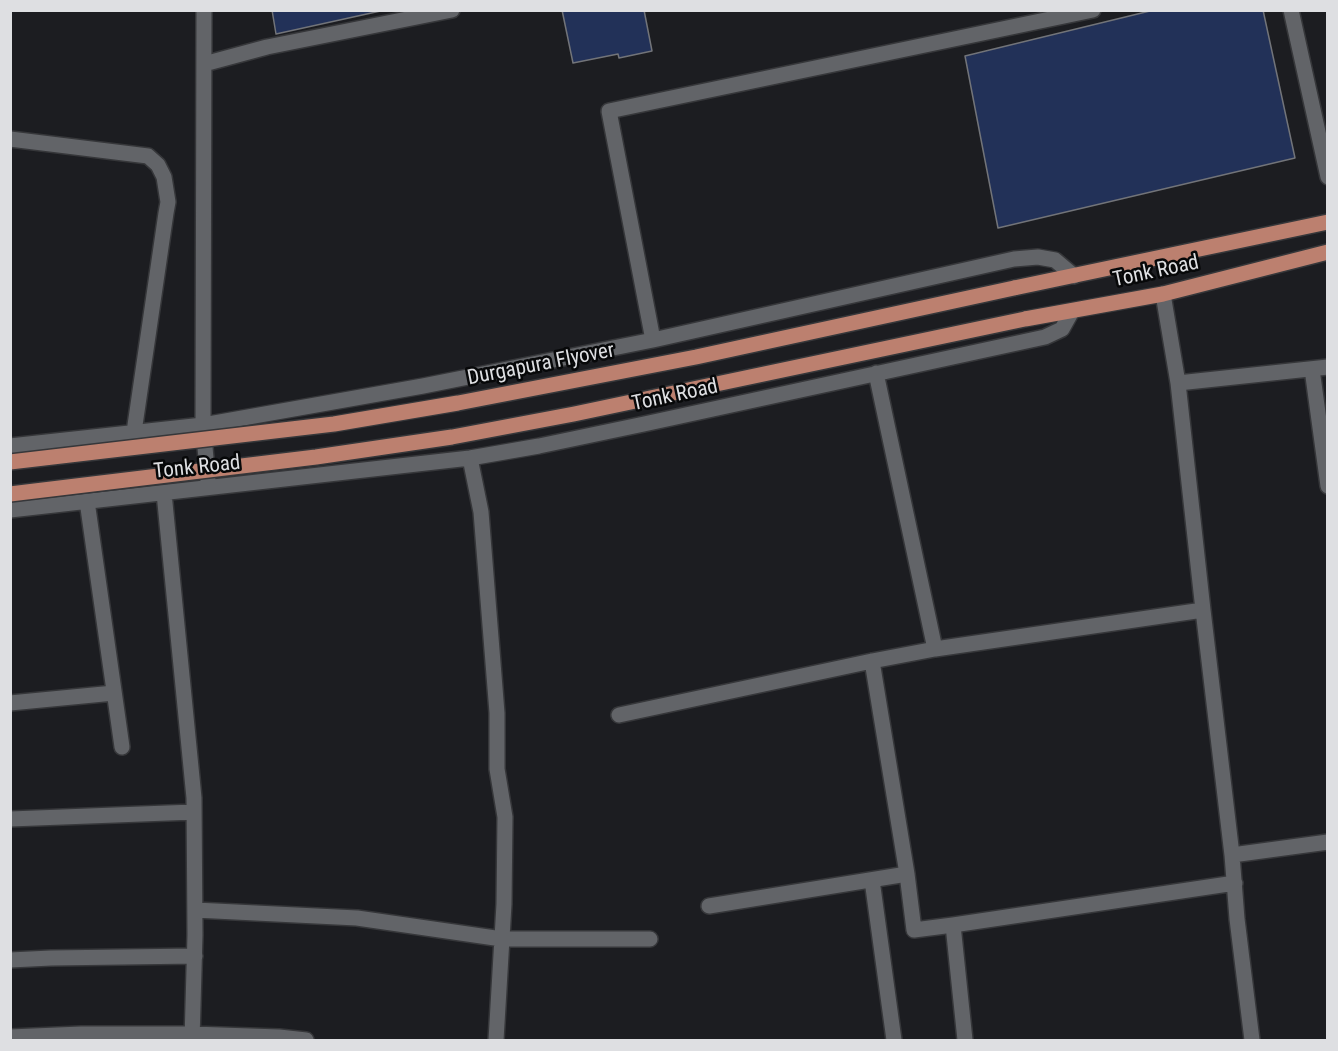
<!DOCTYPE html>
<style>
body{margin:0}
#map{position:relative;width:1338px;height:1051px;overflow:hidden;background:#1c1d21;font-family:"Roboto Condensed",sans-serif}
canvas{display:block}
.frame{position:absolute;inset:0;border:12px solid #dedfe2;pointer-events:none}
</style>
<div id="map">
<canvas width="1338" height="1051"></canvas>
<div class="frame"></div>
</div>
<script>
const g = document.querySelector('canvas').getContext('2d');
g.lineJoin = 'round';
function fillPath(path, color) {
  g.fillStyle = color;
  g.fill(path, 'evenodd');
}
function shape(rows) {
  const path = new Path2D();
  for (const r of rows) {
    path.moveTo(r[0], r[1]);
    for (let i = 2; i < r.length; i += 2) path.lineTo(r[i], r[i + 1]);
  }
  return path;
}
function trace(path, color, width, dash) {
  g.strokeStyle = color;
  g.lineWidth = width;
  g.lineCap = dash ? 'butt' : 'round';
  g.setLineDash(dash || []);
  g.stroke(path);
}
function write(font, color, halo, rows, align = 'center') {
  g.font = font + ' "Roboto Condensed",sans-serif';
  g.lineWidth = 5;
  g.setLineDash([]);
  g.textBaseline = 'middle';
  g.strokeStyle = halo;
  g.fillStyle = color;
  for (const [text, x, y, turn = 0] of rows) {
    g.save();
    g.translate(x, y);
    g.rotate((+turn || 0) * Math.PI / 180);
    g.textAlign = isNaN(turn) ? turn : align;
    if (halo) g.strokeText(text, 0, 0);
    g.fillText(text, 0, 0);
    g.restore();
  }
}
const building = shape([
 [272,10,385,10,276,34,272,10],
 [562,10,644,10,652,51,619,58,618,54,573,63,562,10],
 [1154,10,1263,10,1295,158,998,228,965,56,1154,10]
]);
fillPath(building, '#223158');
trace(building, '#727479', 1.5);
const minor = shape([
 [204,10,203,425,208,481],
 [1291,10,1328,177],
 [204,64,267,47,452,10],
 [10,139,148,156,158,165,164,177,168,202,166,213,134,432],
 [1163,294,1178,383,1203,610,1232,855,1237,919,1252,1040],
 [653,340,609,111,1093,10],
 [1312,369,1328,486],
 [876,373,935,649],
 [1178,383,1328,367],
 [10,446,203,425,423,386,653,340,1014,259,1038,257,1055,260,1074,276],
 [470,458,481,512,497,713,497,769,505,817,504,904,496,1040],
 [164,493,194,798,195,935,192,1040],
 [87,501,122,747],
 [10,510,470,458,539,446,644,424,1045,337,1062,329,1072,311],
 [872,661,907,874],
 [10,703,114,693],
 [619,715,872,661,935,649,1203,610],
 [10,819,194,812],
 [1232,855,1328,842],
 [872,880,894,1040],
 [709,906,907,874,914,930,953,925,1235,883],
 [195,910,357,918,502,939,650,939],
 [953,925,965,1040],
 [10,960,51,958,195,956],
 [10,1037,81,1034,192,1034,279,1037,306,1040]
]);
const major = shape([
 [1014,288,1328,222],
 [1025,319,1163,294,1328,252]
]);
trace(minor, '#36373a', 18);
trace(major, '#36373a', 18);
trace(minor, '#626468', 15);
trace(major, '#bc806f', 15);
const majorBridge = shape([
 [10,462,334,424,458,403,696,357,1014,288],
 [10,494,316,457,452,437,574,414,1025,319]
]);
trace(majorBridge, '#36373a', 18, []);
trace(majorBridge, '#bc806f', 15);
write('21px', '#dedfe2', '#070809', [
 ["Tonk Road",1156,272,-12],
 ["Durgapura Flyover",541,365,-11],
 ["Tonk Road",675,396,-12],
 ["Tonk Road",197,468,-6]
]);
</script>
